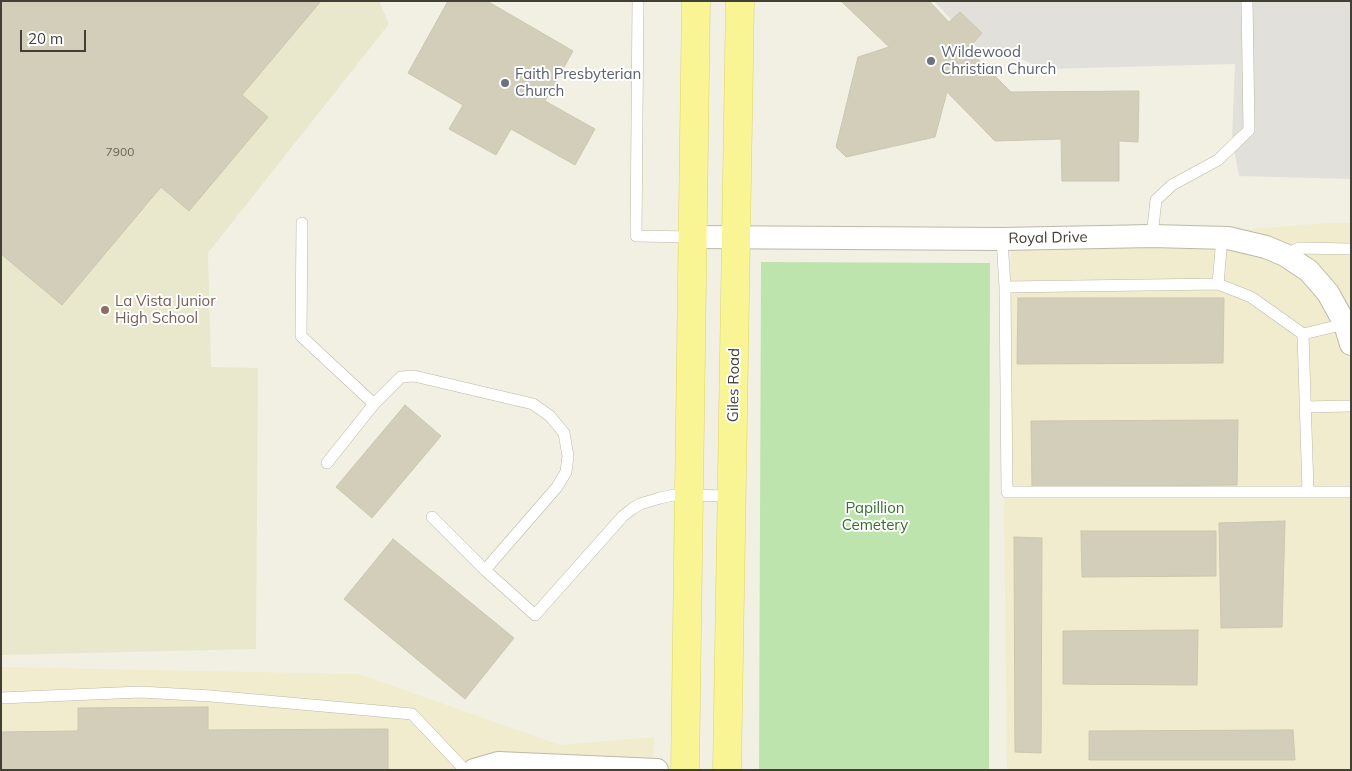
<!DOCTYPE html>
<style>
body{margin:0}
#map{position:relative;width:1352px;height:771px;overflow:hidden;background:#f1f0e3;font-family:Mulish,sans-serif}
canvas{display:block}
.frame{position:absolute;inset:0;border:2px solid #424034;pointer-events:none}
.scale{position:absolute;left:20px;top:30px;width:66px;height:22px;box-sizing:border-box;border:2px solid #424034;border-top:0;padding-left:6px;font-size:15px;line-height:18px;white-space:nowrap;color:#424034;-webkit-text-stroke:4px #fff;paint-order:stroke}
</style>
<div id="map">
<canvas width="1352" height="771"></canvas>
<div class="frame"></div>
<div class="scale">20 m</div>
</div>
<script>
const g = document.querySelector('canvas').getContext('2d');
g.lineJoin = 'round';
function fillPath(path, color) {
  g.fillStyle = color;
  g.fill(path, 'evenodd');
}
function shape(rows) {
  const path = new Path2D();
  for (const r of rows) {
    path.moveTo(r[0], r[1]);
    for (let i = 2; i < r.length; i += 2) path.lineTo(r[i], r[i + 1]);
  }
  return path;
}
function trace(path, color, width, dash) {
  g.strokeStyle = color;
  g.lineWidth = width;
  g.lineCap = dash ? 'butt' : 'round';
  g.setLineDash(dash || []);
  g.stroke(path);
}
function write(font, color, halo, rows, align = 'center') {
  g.font = font + ' Mulish,sans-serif';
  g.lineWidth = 4;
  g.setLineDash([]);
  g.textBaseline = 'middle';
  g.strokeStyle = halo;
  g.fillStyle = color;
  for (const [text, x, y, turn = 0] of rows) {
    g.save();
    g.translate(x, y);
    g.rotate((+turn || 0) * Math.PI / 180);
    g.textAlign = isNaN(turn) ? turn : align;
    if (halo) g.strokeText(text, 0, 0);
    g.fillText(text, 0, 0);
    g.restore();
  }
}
fillPath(shape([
 [1327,223,1351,223,1351,770,1007,770,1004,511,1011,248],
 [1,667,359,674,560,745,654,737,653,770,1,770]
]), '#f2ecce');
fillPath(shape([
 [1,1,379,1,389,24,208,253,211,367,258,368,256,649,1,655]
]), '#e9e8cd');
fillPath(shape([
 [761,262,990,263,989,770,759,770]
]), '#bee4ad');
fillPath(shape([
 [934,1,1351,1,1351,179,1239,176,1232,138,1235,64,1044,69,1021,59,982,53]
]), '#e1e0db');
const building = shape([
 [1,1,321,1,242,95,268,117,189,211,161,187,62,305,1,254,1,1],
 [448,1,487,1,573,51,545,101,595,129,575,165,511,129,496,155,449,129,463,105,408,73,448,1],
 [841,1,929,1,949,22,960,12,982,33,968,49,1011,92,1139,91,1138,142,1119,141,1119,181,1062,181,1061,139,995,141,947,92,935,137,846,157,836,147,858,57,889,47,841,1],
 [1018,298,1224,298,1223,363,1017,364,1018,298],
 [405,405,441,436,372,518,336,487,405,405],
 [1238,420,1237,485,1032,487,1031,421,1238,420],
 [1285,521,1282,627,1221,628,1219,523,1285,521],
 [1081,531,1216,531,1216,576,1082,577,1081,531],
 [1014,537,1042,538,1041,753,1015,752,1014,537],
 [393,539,514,638,465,699,344,599,393,539],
 [1198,630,1197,685,1063,684,1063,631,1198,630],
 [208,707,208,730,388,729,388,770,1,770,1,732,78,731,78,708,208,707],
 [1293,730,1295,760,1089,760,1089,731,1293,730]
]);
fillPath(building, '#d2ceb9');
trace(building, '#ccc7ad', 1);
const lane = shape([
 [638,1,636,236,693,237],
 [302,223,301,336,374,404],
 [1152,236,1156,200,1172,185,1218,160,1249,130,1247,1],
 [1002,239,1005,287],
 [1285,255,1299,248,1351,249],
 [1218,284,1222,238],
 [1345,324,1303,334,1251,297,1218,284,1005,287,1007,492,1351,492],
 [1303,334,1308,491],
 [1306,407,1351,406],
 [327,463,374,404,401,377,414,376,533,404,550,416,564,433,568,456,566,472,557,487,485,570],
 [432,517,485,570,535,615,623,516,632,509,640,504,660,498,674,495,732,496],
 [1,698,140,692,211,696,412,714,465,770]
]);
const street = shape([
 [693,237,1002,239,1152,236,1228,238,1266,247,1285,255,1309,271,1328,293,1345,324,1351,344],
 [474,770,498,763,657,770]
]);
const primary = shape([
 [685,770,696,1],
 [727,770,740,1]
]);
trace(lane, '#bbb9a6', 12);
trace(street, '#bbb9a6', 24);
trace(primary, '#ddd665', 29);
trace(lane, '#fff', 11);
trace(street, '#fff', 22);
trace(primary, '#f9f594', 28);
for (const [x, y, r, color] of [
 [931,61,5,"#6b7280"],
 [505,83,5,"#6b7280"],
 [105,310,5,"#8d6e63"]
]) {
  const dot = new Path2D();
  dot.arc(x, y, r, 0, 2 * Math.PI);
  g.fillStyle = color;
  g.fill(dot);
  trace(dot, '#fff', 2);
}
write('12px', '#666455', null, [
 ["7900",120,152]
]);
write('15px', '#5b616d', '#fff', [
 ["Wildewood",941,52],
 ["Christian Church",941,69],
 ["Faith Presbyterian",515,74],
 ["Church",515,91]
], 'left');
write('15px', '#424034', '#fff', [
 ["Royal Drive",1048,238,-1],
 ["Giles Road",734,385,-89]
]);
write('15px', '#785e54', '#fff', [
 ["La Vista Junior",115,301],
 ["High School",115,318]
], 'left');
write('15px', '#34702a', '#fff', [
 ["Papillion",875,508],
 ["Cemetery",875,525]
]);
</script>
